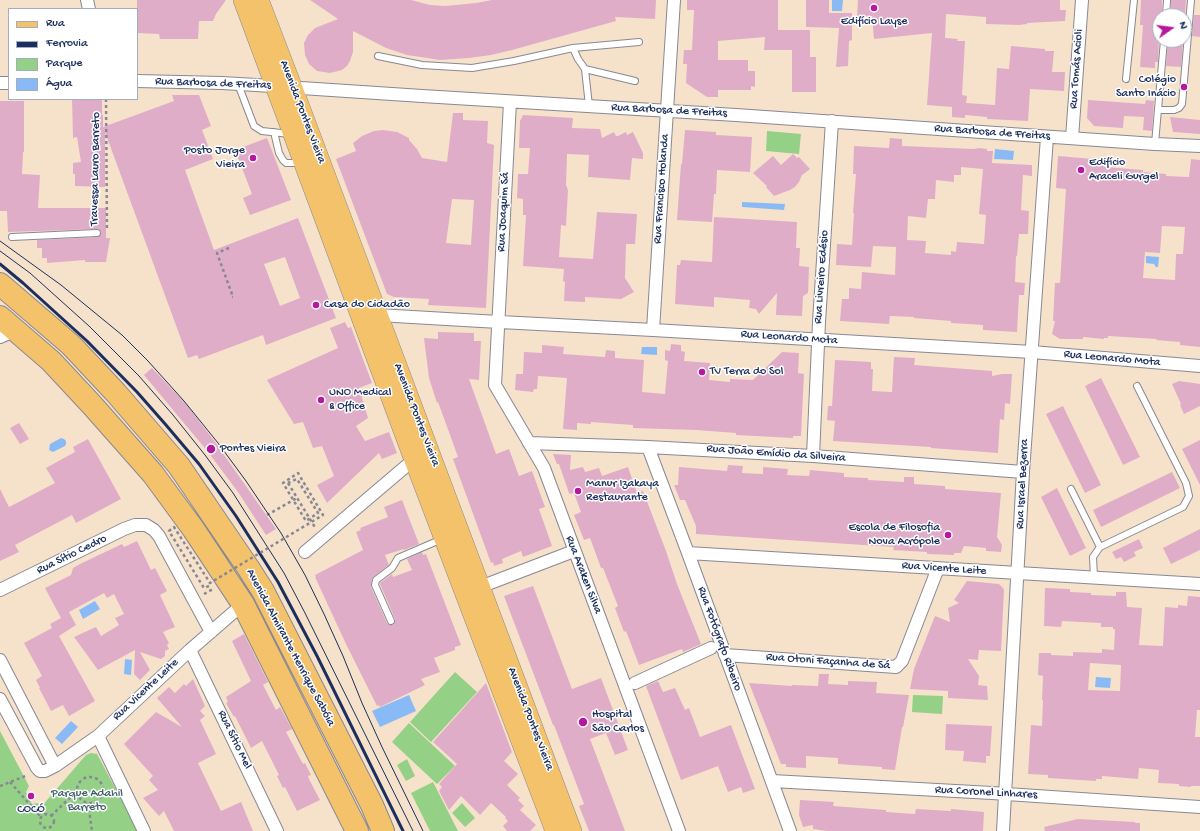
<!DOCTYPE html>
<meta charset="utf-8">
<style>
body{margin:0}
#map{position:relative;width:1200px;height:831px;overflow:hidden;background:#f6e2ca;font-family:"Gochi Hand",sans-serif}
canvas{display:block}
.legend{position:absolute;left:8px;top:8px;width:130px;height:92px;box-sizing:border-box;background:#fff;border:1px solid #a4acbf;margin:0;padding:5px 7px;list-style:none;font-size:12px;color:#1b2f5e}
.legend li{display:flex;align-items:center;gap:8px;height:20px}
.legend b{width:20px;border:1px solid #a4acbf}
.north{position:absolute;left:1152px;top:8px;width:40px;height:40px;box-sizing:border-box;background:#fff;border:1px solid #a4acbf;border-radius:50%;rotate:76deg;font-size:11px;font-weight:700;line-height:16px;text-align:center;color:#1b2f5e}
.north::after{content:'';display:block;margin:auto;width:14px;height:18px;background:#b5179e;clip-path:polygon(50% 0,100% 100%,50% 72%,0 100%)}
</style>
<div id="map">
<canvas width="1200" height="831"></canvas>
<ul class="legend">
<li><b style="height:5px;background:#f3c26a"></b>Rua</li>
<li><b style="height:5px;background:#1b2f5e"></b>Ferrovia</li>
<li><b style="height:11px;background:#94d085"></b>Parque</li>
<li><b style="height:11px;background:#8abaf6"></b>Água</li>
</ul>
<div class="north">N</div>
</div>
<script>
const g = document.querySelector('canvas').getContext('2d');
g.lineJoin = 'round';
function fillPath(path, color) {
  g.fillStyle = color;
  g.fill(path, 'evenodd');
}
function shape(rows) {
  const path = new Path2D();
  for (const r of rows) {
    if (r.length === 3) {
      path.moveTo(r[0] + r[2], r[1]);
      path.arc(r[0], r[1], r[2], 0, 2 * Math.PI);
      continue;
    }
    path.moveTo(r[0], r[1]);
    for (let i = 2; i < r.length; i += 2) path.lineTo(r[i], r[i + 1]);
  }
  return path;
}
function trace(path, color, width, dash) {
  g.strokeStyle = color;
  g.lineWidth = width;
  g.lineCap = dash ? 'butt' : 'round';
  g.setLineDash(dash || []);
  g.stroke(path);
}
function write(font, color, halo, rows, align = 'center') {
  g.font = font + ' "Gochi Hand",sans-serif';
  g.lineWidth = 3;
  g.setLineDash([]);
  g.textBaseline = 'middle';
  g.strokeStyle = halo;
  g.fillStyle = color;
  for (const [text, x, y, turn = 0] of rows) {
    g.save();
    g.translate(x, y);
    g.rotate((+turn || 0) * Math.PI / 180);
    g.textAlign = isNaN(turn) ? turn : align;
    if (halo) g.strokeText(text, 0, 0);
    g.fillText(text, 0, 0);
    g.restore();
  }
}
fillPath(shape([
 [767,131,801,134,799,154,766,151],
 [455,672,477,692,431,742,410,722],
 [913,695,943,696,942,714,912,712],
 [409,723,455,766,437,784,392,742],
 [0,731,29,786,26,792,32,804,38,803,41,807,86,755,91,753,97,754,138,831,0,831],
 [407,759,415,776,406,781,397,765],
 [433,782,458,831,430,831,411,793],
 [462,803,475,818,465,827,452,813]
]), '#94d085');
fillPath(shape([
 [832,0,843,0,842,11,832,11],
 [995,149,1014,151,1013,160,994,159],
 [742,202,785,204,784,210,742,207],
 [1146,256,1159,257,1158,267,1156,267,1154,264,1146,263],
 [642,347,657,347,657,355,641,354],
 [61,438,64,439,66,441,66,444,65,446,53,452,49,450,50,444],
 [95,601,100,609,83,619,79,610],
 [125,659,132,660,131,675,124,674],
 [1096,677,1111,678,1110,688,1095,687],
 [409,695,416,711,380,727,372,711],
 [71,721,78,727,62,744,55,738]
]), '#8abaf6');
fillPath(shape([
 [137,0,226,0,216,14,213,21,199,21,198,39,160,39,159,34,137,33],
 [310,0,411,0,430,5,445,6,476,3,492,0,656,0,655,19,615,17,616,21,512,50,491,55,469,58,440,60,407,55,386,48,353,31,353,52,350,61,347,66,342,70,330,73,317,71,309,64,305,55,304,43,308,35,315,28,338,19],
 [687,0,778,0,778,30,810,30,810,57,816,57,816,92,792,92,792,50,764,50,765,37,718,41,718,60,748,60,748,71,755,71,755,87,751,86,751,90,718,90,718,97,707,97,686,83,687,64,683,64,684,50,692,50,694,10,687,10],
 [806,0,829,0,829,13,852,13,852,40,849,41,848,66,836,67,839,28,806,27],
 [858,0,1060,0,1060,10,1066,10,1065,21,1027,23,1027,24,1019,25,986,24,986,17,946,14,945,38,958,39,957,41,965,41,962,95,967,96,966,103,995,105,997,68,1009,69,1011,46,1045,49,1045,51,1054,51,1052,72,1065,72,1064,91,1030,89,1028,121,987,119,987,117,965,115,965,118,952,117,952,107,927,105,932,33,874,39,872,16,857,16],
 [1141,0,1162,0,1162,16,1159,16,1158,40,1159,40,1158,62,1155,62,1155,68,1140,67,1143,25,1140,25],
 [1171,0,1186,0,1184,29,1184,16,1171,16],
 [1194,15,1200,15,1200,37,1192,36],
 [1168,40,1183,40,1181,67,1166,66],
 [172,95,199,95,211,126,202,130,213,159,185,170,214,250,298,218,336,318,266,345,263,335,199,359,197,355,188,358,105,132,105,187,75,186,75,174,73,174,73,163,81,162,77,137,73,138,72,99,102,99,102,115,103,115,103,127,174,101],
 [285,257,300,298,280,306,264,264],
 [1088,100,1145,104,1146,100,1154,101,1152,131,1143,130,1144,117,1124,116,1123,128,1094,126,1087,118],
 [0,101,24,101,24,152,23,152,22,174,40,175,38,208,106,208,106,238,110,238,106,262,85,262,85,260,47,263,47,258,42,258,42,248,37,248,37,240,98,237,101,235,101,233,99,229,8,232,7,211,0,211],
 [453,113,463,113,463,120,488,121,487,143,494,145,486,308,428,305,429,299,394,297,387,294,336,159,356,151,353,143,362,136,374,131,383,130,397,132,409,138,409,140,417,149,422,158,447,162],
 [452,199,474,200,471,245,446,243],
 [523,115,573,118,572,128,600,129,602,138,614,132,616,136,618,136,626,132,627,135,633,132,643,153,643,159,632,158,630,180,588,177,589,155,567,154,566,185,568,190,566,226,561,225,559,257,593,259,597,212,637,214,635,244,626,244,625,278,634,292,621,299,585,297,585,302,564,301,565,282,563,281,564,269,523,266,526,215,523,215,523,199,517,198,518,174,528,174,530,148,519,148,520,121],
 [1170,117,1200,120,1200,134,1173,132],
 [685,130,716,132,716,135,752,137,750,172,717,170,716,194,714,194,712,222,677,220,681,164,682,164],
 [267,138,291,200,250,215,243,198,252,194,235,150],
 [890,138,902,139,902,146,974,149,979,148,987,149,987,151,993,151,992,163,1032,165,1032,176,1023,175,1021,210,1029,211,1028,234,1019,234,1017,256,1016,256,1015,282,1025,283,1024,295,1019,295,1017,332,983,330,983,325,951,323,951,321,914,318,914,317,890,316,889,324,840,321,842,299,849,299,849,288,861,289,862,272,895,275,896,247,873,246,871,267,836,265,837,244,852,245,854,213,853,213,856,174,853,174,854,146,889,148],
 [961,167,983,169,979,214,986,215,984,244,957,242,956,252,951,251,951,255,925,253,926,241,907,240,908,216,926,218,928,199,935,199,936,180,954,182,954,175,961,175],
 [793,154,797,158,799,157,810,169,802,175,799,182,795,187,790,190,774,196,766,187,767,186,753,173,773,156,781,165],
 [1058,156,1105,160,1105,167,1143,170,1143,172,1166,174,1166,176,1189,177,1191,159,1200,160,1200,347,1180,345,1180,342,1156,340,1157,339,1108,336,1108,338,1104,338,1104,339,1083,337,1083,339,1060,339,1052,334,1055,321,1053,321,1055,283,1060,283,1066,189,1056,188],
 [1162,226,1185,227,1183,254,1176,254,1175,280,1143,278,1145,252,1160,253],
 [714,217,797,222,796,248,800,248,799,266,809,267,808,293,803,296,802,316,776,315,777,293,759,314,756,309,749,308,750,300,714,297,714,307,675,304,677,265,680,265,681,260,712,262],
 [345,322,348,328,351,327,372,383,359,388,368,418,356,426,365,441,389,432,397,453,382,459,379,453,327,503,317,485,334,476,322,446,313,448,303,422,294,424,267,380,338,348,330,328],
 [438,332,474,333,474,341,481,341,479,380,469,379,496,454,509,449,519,476,532,471,545,507,539,509,552,546,523,557,521,551,502,559,503,563,494,566,493,562,491,563,453,459,458,457,438,402,437,403,429,378,424,338,438,339],
 [671,344,681,345,681,351,685,352,684,361,710,363,709,380,730,382,730,379,753,380,782,352,799,353,798,373,804,374,801,436,793,436,793,438,736,435,736,433,696,430,633,428,633,425,591,422,591,424,577,423,577,430,563,429,567,378,538,376,537,389,534,389,533,392,515,390,516,374,523,374,524,352,542,353,542,345,564,347,563,354,605,357,606,350,615,351,615,358,644,360,642,392,665,394,668,361,665,360,665,350,670,351],
 [894,357,915,358,914,365,992,371,992,376,1002,374,1012,374,1010,404,1005,403,1004,420,1000,419,998,453,931,448,931,447,833,441,835,421,827,420,828,406,832,406,835,360,871,362,871,369,873,369,872,391,892,392],
 [152,368,186,404,215,442,276,529,266,535,238,492,208,452,144,375],
 [1101,378,1140,457,1123,465,1085,386],
 [1179,381,1200,384,1200,406,1184,414,1180,405,1181,404,1172,384],
 [1063,406,1101,485,1085,493,1046,414],
 [19,423,29,439,20,444,10,428],
 [88,439,121,499,76,523,72,515,15,545,19,552,0,561,0,489,9,507,55,483,46,468,75,452,73,447],
 [1200,440,1200,485,1182,449],
 [553,454,571,455,570,470,583,467,585,472,599,468,602,476,628,467,637,493,643,491,666,551,677,584,701,644,683,652,682,649,639,665,626,631,624,632,615,608,618,606,603,568,601,568,590,538,584,540,574,515,581,512,574,493,570,494,569,493,559,464,557,464],
 [728,465,743,466,742,473,763,474,763,467,788,469,787,475,809,476,810,470,844,473,844,477,868,478,868,480,904,482,904,477,914,477,914,484,945,486,945,489,1001,493,997,537,1002,545,1001,552,986,551,986,548,964,546,961,553,954,553,954,555,927,554,927,552,893,550,894,547,696,534,696,526,685,500,680,500,674,485,678,485,679,467,727,471],
 [1172,472,1180,488,1101,527,1093,510],
 [1057,488,1086,548,1070,556,1041,497],
 [402,500,419,544,404,550,404,549,385,555,389,565,373,577,372,579,371,587,387,623,390,625,393,625,395,622,395,619,380,584,380,583,392,574,393,577,412,570,407,559,422,552,423,555,426,554,461,645,455,647,455,650,434,658,440,672,421,679,425,685,380,707,379,705,377,706,346,644,315,577,316,577,315,575,363,550,356,532,361,530,360,528,388,517,384,507],
 [1200,529,1200,550,1171,564,1163,548],
 [1139,539,1143,548,1134,552,1136,556,1124,562,1121,557,1116,559,1112,552],
 [137,541,151,570,155,568,167,591,160,595,175,627,163,632,169,643,167,645,169,649,165,651,165,656,161,659,140,652,150,670,140,680,134,674,135,650,98,670,74,637,96,627,101,636,119,625,115,618,124,614,114,594,107,598,104,593,69,612,76,625,59,636,95,701,69,716,63,705,51,711,39,688,40,688,36,680,42,676,24,643,52,628,50,624,61,618,45,588,71,575,73,568,80,564,122,544,124,547],
 [967,581,999,584,1003,588,1004,590,1001,651,979,650,978,660,968,659,979,676,978,685,987,686,988,700,948,698,948,691,910,689,914,669,935,616,950,622,948,608,959,603,954,600],
 [533,586,572,689,601,678,628,750,615,755,606,733,590,739,625,831,589,831,579,806,584,804,554,725,553,725,504,596],
 [1045,588,1070,589,1070,592,1091,593,1091,595,1116,596,1116,592,1126,592,1127,607,1142,608,1139,645,1163,646,1165,607,1178,608,1178,605,1187,606,1188,596,1200,597,1200,710,1197,710,1195,737,1200,737,1200,786,1191,786,1191,787,1179,786,1179,784,1158,783,1159,770,1139,768,1138,779,1102,776,1102,779,1096,779,1096,781,1048,778,1048,775,1028,774,1031,725,1042,726,1043,700,1042,700,1043,676,1038,675,1039,653,1051,653,1051,655,1073,656,1073,652,1102,653,1102,649,1114,650,1115,629,1113,629,1113,627,1101,627,1101,623,1062,621,1061,627,1044,626],
 [1090,663,1121,665,1120,691,1088,690],
 [244,634,268,682,263,685,276,710,280,707,292,729,286,732,303,764,305,763,311,775,308,776,309,779,320,800,297,811,285,787,283,788,277,776,279,775,262,741,251,748,235,716,234,717,226,703,228,702,226,697,251,681,232,641],
 [819,674,829,674,828,684,848,685,848,681,877,682,876,693,909,695,903,727,902,727,895,770,882,769,882,767,838,764,838,758,806,756,806,768,786,767,786,764,781,764,749,683,792,686,792,685,818,686],
 [193,679,205,706,200,711,205,716,200,720,216,754,198,763,221,811,241,802,253,831,174,831,164,811,159,816,143,798,158,790,149,780,153,776,124,744,156,712,182,727,157,698,169,687,175,693,184,684,186,686],
 [658,681,663,692,675,688,685,710,689,708,700,737,731,725,755,789,743,793,741,787,728,792,718,766,681,780,646,686],
 [486,683,512,752,504,761,518,774,507,785,520,798,518,800,524,806,520,810,536,825,530,831,507,831,503,826,508,821,505,818,506,817,491,803,480,815,461,796,449,810,439,791,442,787,439,784,457,764,433,742],
 [946,724,992,726,990,756,986,756,986,763,963,761,964,751,945,750],
 [800,800,834,802,833,806,886,810,886,812,915,814,916,809,951,811,951,809,984,812,983,831,827,831,813,829,813,825,803,827,799,815],
 [1078,819,1135,822,1135,823,1140,823,1140,831,1045,831,1044,827]
]), '#e0adc9');
const lane = shape([
 [1166,16,1167,0],
 [573,48,639,42],
 [378,56,422,65,472,68,514,61,573,48,578,59,585,69,589,106],
 [585,69,635,81],
 [1126,79,1134,0],
 [238,84,254,126,262,131,290,134],
 [1158,110,1174,110,1179,108,1182,104,1191,0],
 [274,132,279,153,283,160,286,163,293,163,301,161],
 [1155,144,1164,40],
 [12,237,97,233],
 [1071,489,1100,547],
 [1094,577,1093,557,1100,547,1183,507,1189,496,1186,483,1137,386],
 [391,621,375,585,376,580,392,568,398,558,442,539]
]);
const street = shape([
 [87,0,89,9],
 [137,81,222,83,256,85,422,96,736,115,1155,144,1200,146],
 [0,83,9,83],
 [510,102,495,385,544,468,679,831],
 [1072,138,1082,0],
 [378,315,481,321,653,330,1032,352,1200,366],
 [653,330,674,0],
 [0,337,16,330],
 [529,443,648,447,813,456,1023,472],
 [648,447,688,553,790,831],
 [813,456,819,322,832,121],
 [305,552,418,456],
 [688,553,1200,584],
 [480,587,574,551],
 [0,590,124,529,135,525,146,525,154,530,159,536,211,632],
 [190,650,277,831],
 [725,655,896,667,902,661,938,568],
 [0,660,55,766],
 [635,683,711,648],
 [0,699,37,768,40,771,45,771,55,766,98,736,190,650,243,604],
 [98,736,144,831],
 [772,781,992,793,1200,807],
 [1003,831,1023,472,1047,137]
]);
const primary = shape([
 [243,0,414,460,555,831],
 [259,0,297,99,572,831]
]);
const highway = shape([
 [0,284,71,345,116,393,179,466,249,569,263,591,372,805,383,831],
 [0,317,51,361,92,405,153,474,194,530,243,604,357,831]
]);
trace(lane, '#888894', 8);
trace(street, '#888894', 14);
trace(primary, '#888894', 20);
trace(highway, '#888894', 24);
trace(shape([
 [106,99,107,230],
 [229,248,217,253,233,297,232,297],
 [288,483,316,529],
 [267,515,297,498],
 [204,594,213,589],
 [90,790,13],
 [10,782,41,817],
 [0,786,28,775],
 [88,803,92,831],
 [47,821,7],
 [51,816,77,791]
]), '#888894', 2.5, [3, 3]);
trace(lane, '#fff', 6);
trace(street, '#fff', 12);
trace(primary, '#f3c26a', 19);
trace(highway, '#f3c26a', 22);
trace(shape([
 [0,241,61,285,122,335,148,361,184,401,218,443,246,481,281,533,305,575,324,614,343,656,362,703,382,747,423,831],
 [0,251,30,273,89,326,139,376,173,415,205,455,233,493,284,573,305,613,413,831]
]), '#1b2f5e', 1);
trace(shape([
 [0,264,23,283,87,341,137,392,166,425,199,464,236,516,278,582,317,656,403,831]
]), '#1b2f5e', 3);
trace(shape([
 [209,586,204,588,169,531,174,527,210,583,323,515,298,473,283,483,306,521,318,513,297,479,288,483]
]), '#888894', 2.5, [3, 3]);
for (const [x, y, r, color] of [
 [874,8,4,"#b5179e"],
 [1184,87,4,"#b5179e"],
 [253,158,4,"#b5179e"],
 [1081,170,4,"#b5179e"],
 [316,305,4,"#b5179e"],
 [702,372,4,"#b5179e"],
 [321,400,4,"#b5179e"],
 [211,449,5,"#b5179e"],
 [578,491,4,"#b5179e"],
 [948,535,4,"#b5179e"],
 [583,722,5,"#b5179e"],
 [31,796,4,"#b5179e"]
]) {
  const dot = new Path2D();
  dot.arc(x, y, r, 0, 2 * Math.PI);
  g.fillStyle = color;
  g.fill(dot);
  trace(dot, '#fff', 1.5);
}
write('12px', '#1b2f5e', '#fff', [
 ["Edifício Layse",874,22,"center"],
 ["Colégio",1176,80,"right"],
 ["Santo Inácio",1176,94,"right"],
 ["Posto Jorge",245,151,"right"],
 ["Vieira",245,165,"right"],
 ["Edifício",1089,163],
 ["Araceli Gurgel",1089,177],
 ["Casa do Cidadão",324,305],
 ["TV Terra do Sol",710,372],
 ["UNO Medical",329,393],
 ["& Office",329,407],
 ["Pontes Vieira",220,449],
 ["Manur Izakaya",586,484],
 ["Restaurante",586,498],
 ["Escola de Filosofia",940,528,"right"],
 ["Nova Acrópole",940,542,"right"],
 ["Hospital",592,715],
 ["São Carlos",592,729],
 ["COCÓ",31,810,"center"]
], 'left');
write('12px', '#1b2f5e', '#fff', [
 ["Rua Tomás Acioli",1077,69,-86],
 ["Rua Barbosa de Freitas",213,84,2],
 ["Rua Barbosa de Freitas",669,111,3],
 ["Avenida Pontes Vieira",302,112,69],
 ["Rua Barbosa de Freitas",992,133,4],
 ["Travessa Lauro Barreto",96,169,-89],
 ["Rua Francisco Holanda",662,189,-86],
 ["Rua Joaquim Sá",504,212,-87],
 ["Rua Livreiro Edésio",822,277,-86],
 ["Rua Leonardo Mota",789,338,4],
 ["Rua Leonardo Mota",1112,359,5],
 ["Avenida Pontes Vieira",416,415,69],
 ["Rua João Emídio da Silveira",776,454,4],
 ["Rua Israel Bezerra",1023,484,-87],
 ["Rua Sítio Cedro",72,555,-26],
 ["Rua Vicente Leite",944,569,4],
 ["Rua Araken Silva",583,575,69],
 ["Rua Fotógrafo Ribeiro",719,639,70],
 ["Avenida Almirante Henrique Sabóia",290,648,62],
 ["Rua Otoni Façanha de Sá",828,662,4],
 ["Rua Vicente Leite",146,690,-43],
 ["Avenida Pontes Vieira",530,719,69],
 ["Rua Sítio Mel",234,740,64],
 ["Rua Coronel Linhares",986,793,3]
]);
write('12px', '#3f5f6a', '#fff', [
 ["Parque Adahil",87,794],
 ["Barreto",87,808]
]);
</script>
